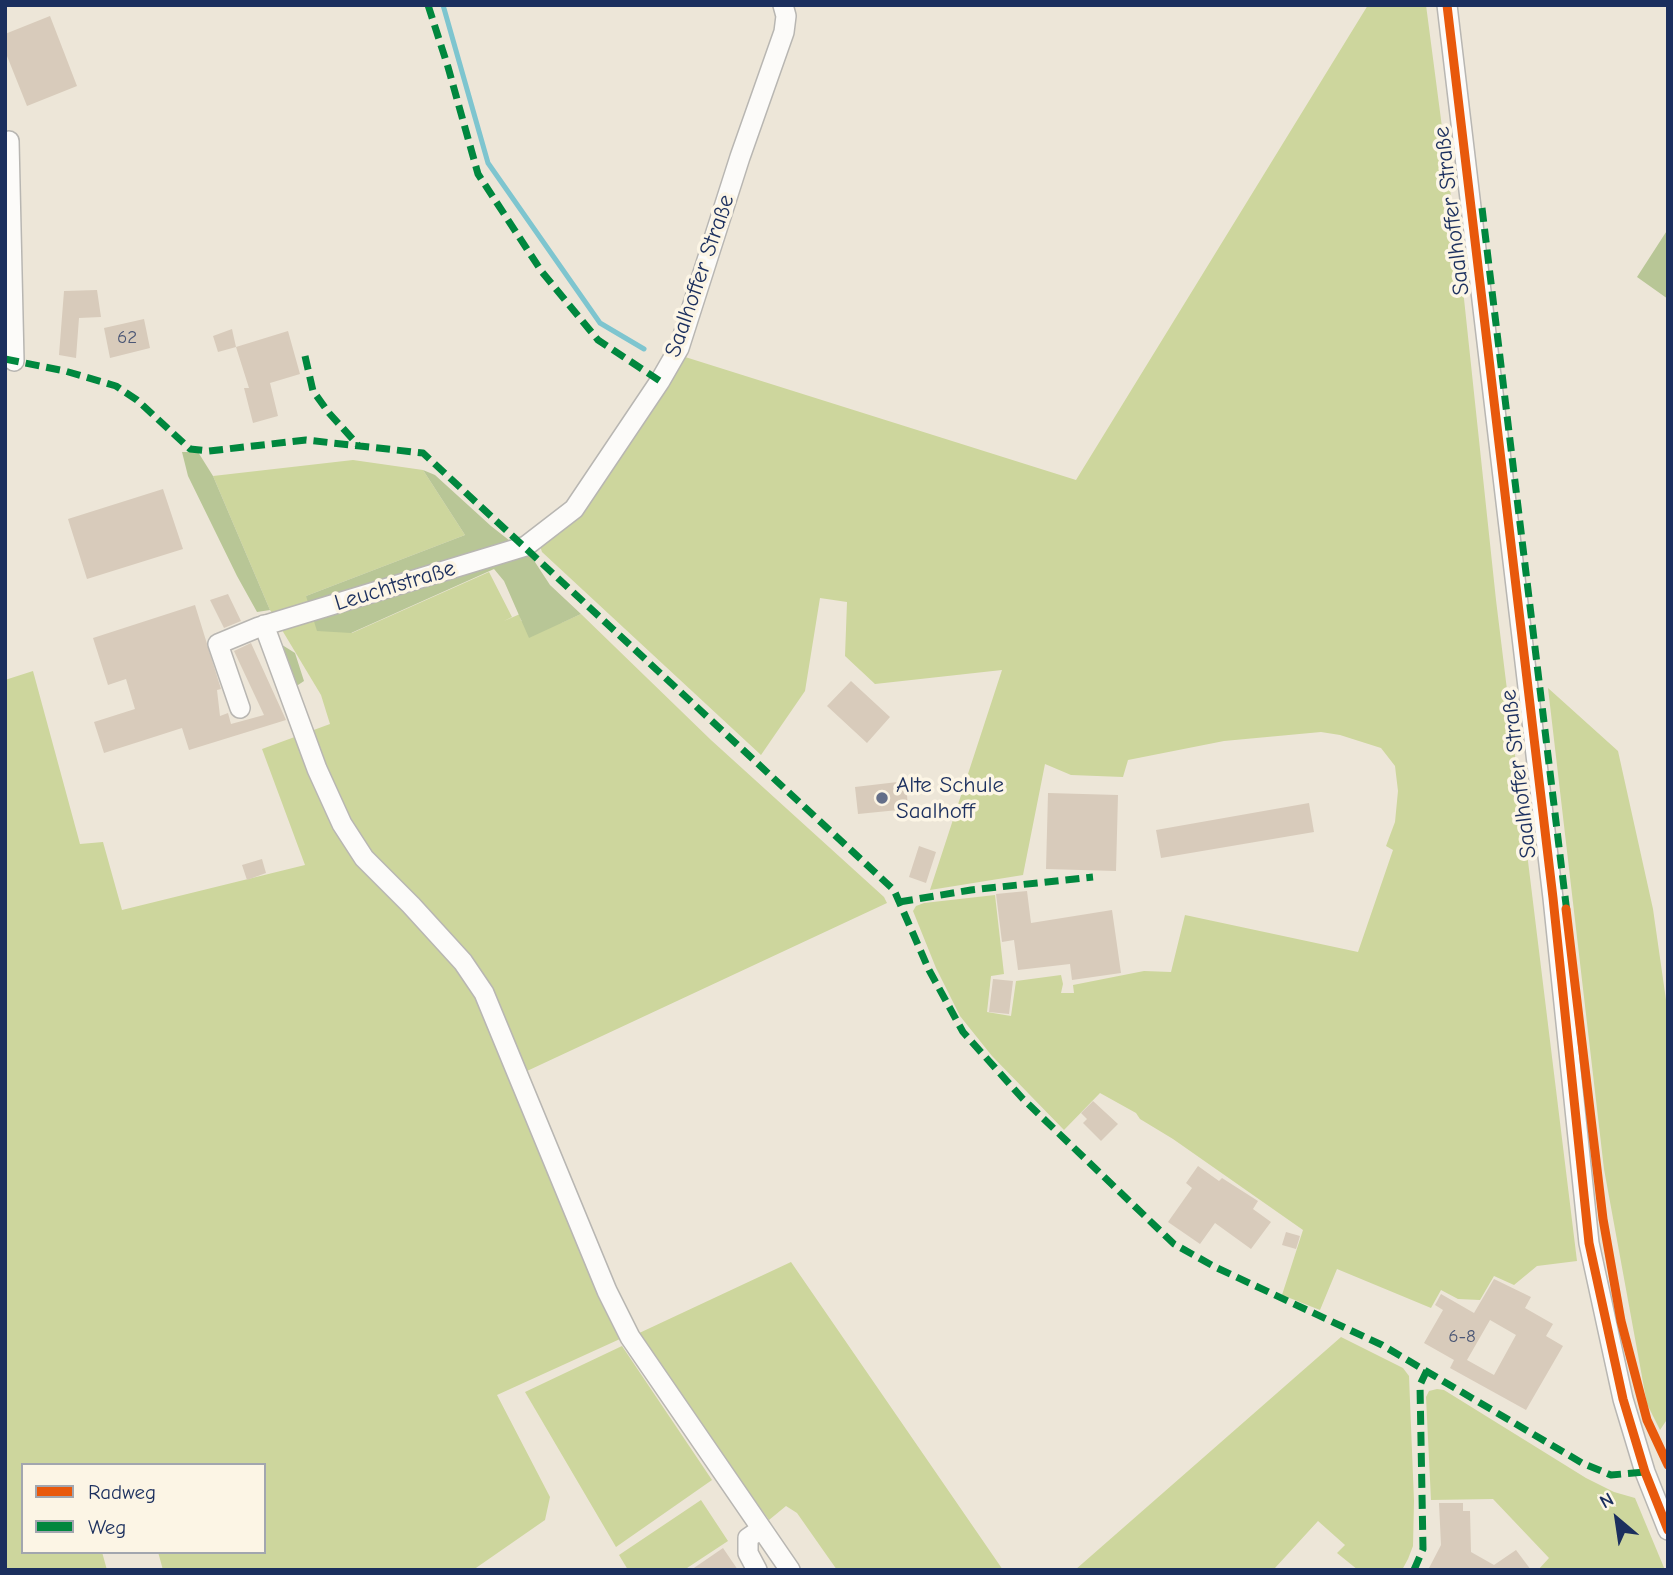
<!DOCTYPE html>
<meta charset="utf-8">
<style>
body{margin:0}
#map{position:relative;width:1673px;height:1575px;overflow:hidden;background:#ede6d8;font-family:"Comic Neue",sans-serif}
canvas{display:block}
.frame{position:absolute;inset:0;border:7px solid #1b2f5e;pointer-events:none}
.legend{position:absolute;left:21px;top:1463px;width:245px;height:91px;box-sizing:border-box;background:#fcf5e5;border:2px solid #a2a6af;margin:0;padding:9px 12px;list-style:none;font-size:21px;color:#1b2f5e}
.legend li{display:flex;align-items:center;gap:14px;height:35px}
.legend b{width:35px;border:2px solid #a2a6af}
.north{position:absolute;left:1582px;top:1484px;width:70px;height:70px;-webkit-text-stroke:5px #fcf5e5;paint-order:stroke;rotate:331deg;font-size:19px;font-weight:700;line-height:28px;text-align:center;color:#1b2f5e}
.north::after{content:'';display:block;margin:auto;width:24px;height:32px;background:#1b2f5e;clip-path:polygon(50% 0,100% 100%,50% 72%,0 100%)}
</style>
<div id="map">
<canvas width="1673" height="1575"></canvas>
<div class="frame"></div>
<ul class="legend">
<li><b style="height:9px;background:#e8590c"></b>Radweg</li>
<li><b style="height:9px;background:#00873e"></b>Weg</li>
</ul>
<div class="north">N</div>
</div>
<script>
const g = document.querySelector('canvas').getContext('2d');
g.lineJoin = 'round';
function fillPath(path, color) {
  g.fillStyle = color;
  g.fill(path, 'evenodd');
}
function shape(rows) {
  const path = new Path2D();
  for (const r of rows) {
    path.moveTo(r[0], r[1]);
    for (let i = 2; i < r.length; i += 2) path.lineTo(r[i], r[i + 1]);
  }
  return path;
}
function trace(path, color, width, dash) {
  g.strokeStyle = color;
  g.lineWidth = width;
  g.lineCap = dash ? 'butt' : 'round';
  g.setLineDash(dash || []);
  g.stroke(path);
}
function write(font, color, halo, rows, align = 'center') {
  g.font = font + ' "Comic Neue",sans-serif';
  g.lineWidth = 7;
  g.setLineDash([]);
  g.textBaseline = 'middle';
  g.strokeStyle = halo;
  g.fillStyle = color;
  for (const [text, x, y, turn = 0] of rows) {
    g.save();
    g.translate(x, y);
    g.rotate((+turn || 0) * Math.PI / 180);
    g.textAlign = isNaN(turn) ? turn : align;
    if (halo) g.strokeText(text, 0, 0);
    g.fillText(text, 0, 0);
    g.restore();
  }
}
fillPath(shape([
 [1368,5,1426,5,1462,280,1496,600,1577,1261,1537,1266,1514,1285,1494,1276,1480,1300,1458,1299,1441,1290,1431,1308,1337,1269,1320,1310,1282,1295,1303,1230,1173,1139,1140,1119,1136,1113,1100,1093,1064,1130,992,1056,960,1016,936,968,913,911,916,906,924,903,995,895,1004,974,991,976,987,1012,1011,1016,1016,981,1061,975,1063,984,1061,993,1074,993,1073,985,1144,971,1171,972,1185,915,1358,952,1393,850,1386,846,1395,822,1398,791,1395,766,1381,748,1340,735,1321,732,1224,741,1128,760,1123,777,1071,775,1045,764,1023,875,930,890,1002,670,875,684,845,656,847,602,820,598,805,691,761,755,542,552,540,546,593,495,673,379,682,356,1076,480],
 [353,460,423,470,465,535,306,596,352,633,489,572,512,617,504,621,520,614,521,621,561,623,581,614,711,740,884,897,887,903,512,1078,590,1272,620,1339,497,1395,550,1497,545,1520,473,1570,163,1570,158,1552,264,1552,264,1465,23,1465,23,1552,102,1552,107,1570,5,1570,5,680,33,671,80,844,103,842,122,910,305,865,262,749,330,724,321,695,270,610,213,476],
 [1548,688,1618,751,1653,909,1668,1014,1668,1418,1660,1430,1647,1404,1604,1169],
 [791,1262,1003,1570,837,1570,797,1513,786,1506,769,1520,635,1335],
 [1341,1337,1403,1368,1409,1376,1414,1501,1413,1546,1408,1559,1402,1570,1358,1570,1337,1553,1345,1545,1318,1521,1275,1568,1277,1570,1075,1570],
 [622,1346,712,1480,616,1547,525,1392],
 [1437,1389,1444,1390,1586,1478,1614,1492,1635,1498,1665,1570,1538,1570,1549,1558,1493,1499,1431,1500,1426,1397,1429,1391],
 [701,1500,728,1541,684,1570,628,1570,619,1555]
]), '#cdd69d');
fillPath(shape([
 [1668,229,1668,299,1637,277],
 [182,452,198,452,213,476,270,610,257,612,237,576,188,476],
 [423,470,435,475,491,526,533,559,550,585,581,614,529,638,504,581,494,569,351,633,317,631,306,596,465,535],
 [271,638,295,653,304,681,289,691]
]), '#b8c696');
trace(shape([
 [443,5,488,163,600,323,644,349]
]), '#7ec5cf', 5);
fillPath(shape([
 [50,16,77,86,27,106,5,51,5,34],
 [97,290,101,317,79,318,76,358,59,355,64,291],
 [144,319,150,348,110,358,104,328],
 [232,329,236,347,218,352,213,336],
 [288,331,300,374,270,383,278,416,253,423,244,388,249,388,236,347],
 [163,489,183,549,87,579,68,519],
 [228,594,241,621,224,628,210,600],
 [195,605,221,689,217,690,220,716,228,713,231,724,264,715,234,651,251,643,286,720,189,750,182,728,104,753,94,722,135,709,126,679,108,685,93,638],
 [851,681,890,717,867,743,827,706],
 [906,781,908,809,858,814,855,787],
 [1048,793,1118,795,1116,871,1046,869],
 [1309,803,1314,832,1161,858,1156,830],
 [919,846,936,852,926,883,909,877],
 [262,859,266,873,247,880,242,865],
 [1027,891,1031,923,1112,910,1121,973,1072,980,1070,964,1018,970,1014,940,1002,942,996,894],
 [993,979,1013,981,1009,1014,989,1012],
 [1093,1101,1118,1124,1101,1141,1083,1123,1087,1119,1081,1113],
 [1198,1166,1219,1181,1222,1178,1258,1201,1253,1209,1271,1222,1251,1249,1215,1223,1200,1244,1168,1222,1192,1188,1186,1183],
 [1286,1232,1300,1236,1296,1249,1282,1245],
 [1494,1279,1531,1297,1525,1308,1553,1324,1546,1336,1563,1346,1526,1410,1450,1368,1454,1360,1424,1343,1443,1310,1435,1305,1441,1294,1474,1313],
 [1490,1320,1516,1335,1494,1375,1467,1360],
 [1439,1503,1463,1503,1463,1511,1470,1511,1471,1552,1494,1565,1516,1550,1531,1570,1428,1570,1441,1545],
 [723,1548,738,1570,691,1570]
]), '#d8cbbb');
const minor = shape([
 [1447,5,1553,898,1589,1243,1623,1399,1645,1472,1668,1530],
 [9,141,14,361],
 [264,625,317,769,342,824,364,858,411,905,463,962,484,993,607,1291,630,1337,790,1570],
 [240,708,218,644,259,627,526,546,574,509,660,381,679,348,740,157,784,32,786,16,783,5],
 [757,1570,748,1553,748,1538,761,1529]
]);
trace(minor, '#b8b6b2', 22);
trace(minor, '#fcfbf9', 19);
trace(shape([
 [428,5,448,67,478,174,542,272,598,340,660,381],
 [1482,208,1567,913],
 [305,356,313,391,329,413,359,446],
 [5,359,65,371,116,386,137,400,190,449,209,451,306,440,423,453,894,890,929,970,963,1032,1023,1099,1174,1244,1215,1267,1382,1345,1582,1463,1611,1475,1645,1472],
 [899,902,971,890,1093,877],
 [1414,1570,1423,1549,1420,1385,1427,1370]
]), '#00873e', 7, [14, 7]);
trace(shape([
 [1447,5,1553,898,1589,1243,1623,1399,1645,1472,1668,1530],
 [1566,909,1603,1219,1621,1321,1647,1420,1668,1465]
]), '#e8590c', 9);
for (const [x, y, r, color] of [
 [882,798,7,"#646f89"]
]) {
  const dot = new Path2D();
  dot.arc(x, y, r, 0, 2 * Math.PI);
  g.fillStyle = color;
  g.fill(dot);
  trace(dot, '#fcf5e5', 2.5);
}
write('19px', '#4a5675', null, [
 ["62",127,338],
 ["6-8",1462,1337]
]);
write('23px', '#1b2f5e', '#fcf5e5', [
 ["Saalhoffer Straße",1452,211,-97],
 ["Saalhoffer Straße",700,276,-71],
 ["Leuchtstraße",395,586,-17],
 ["Saalhoffer Straße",1519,774,-97]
]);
write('23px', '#1b2f5e', '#fcf5e5', [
 ["Alte Schule",896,785],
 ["Saalhoff",896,811]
], 'left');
</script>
